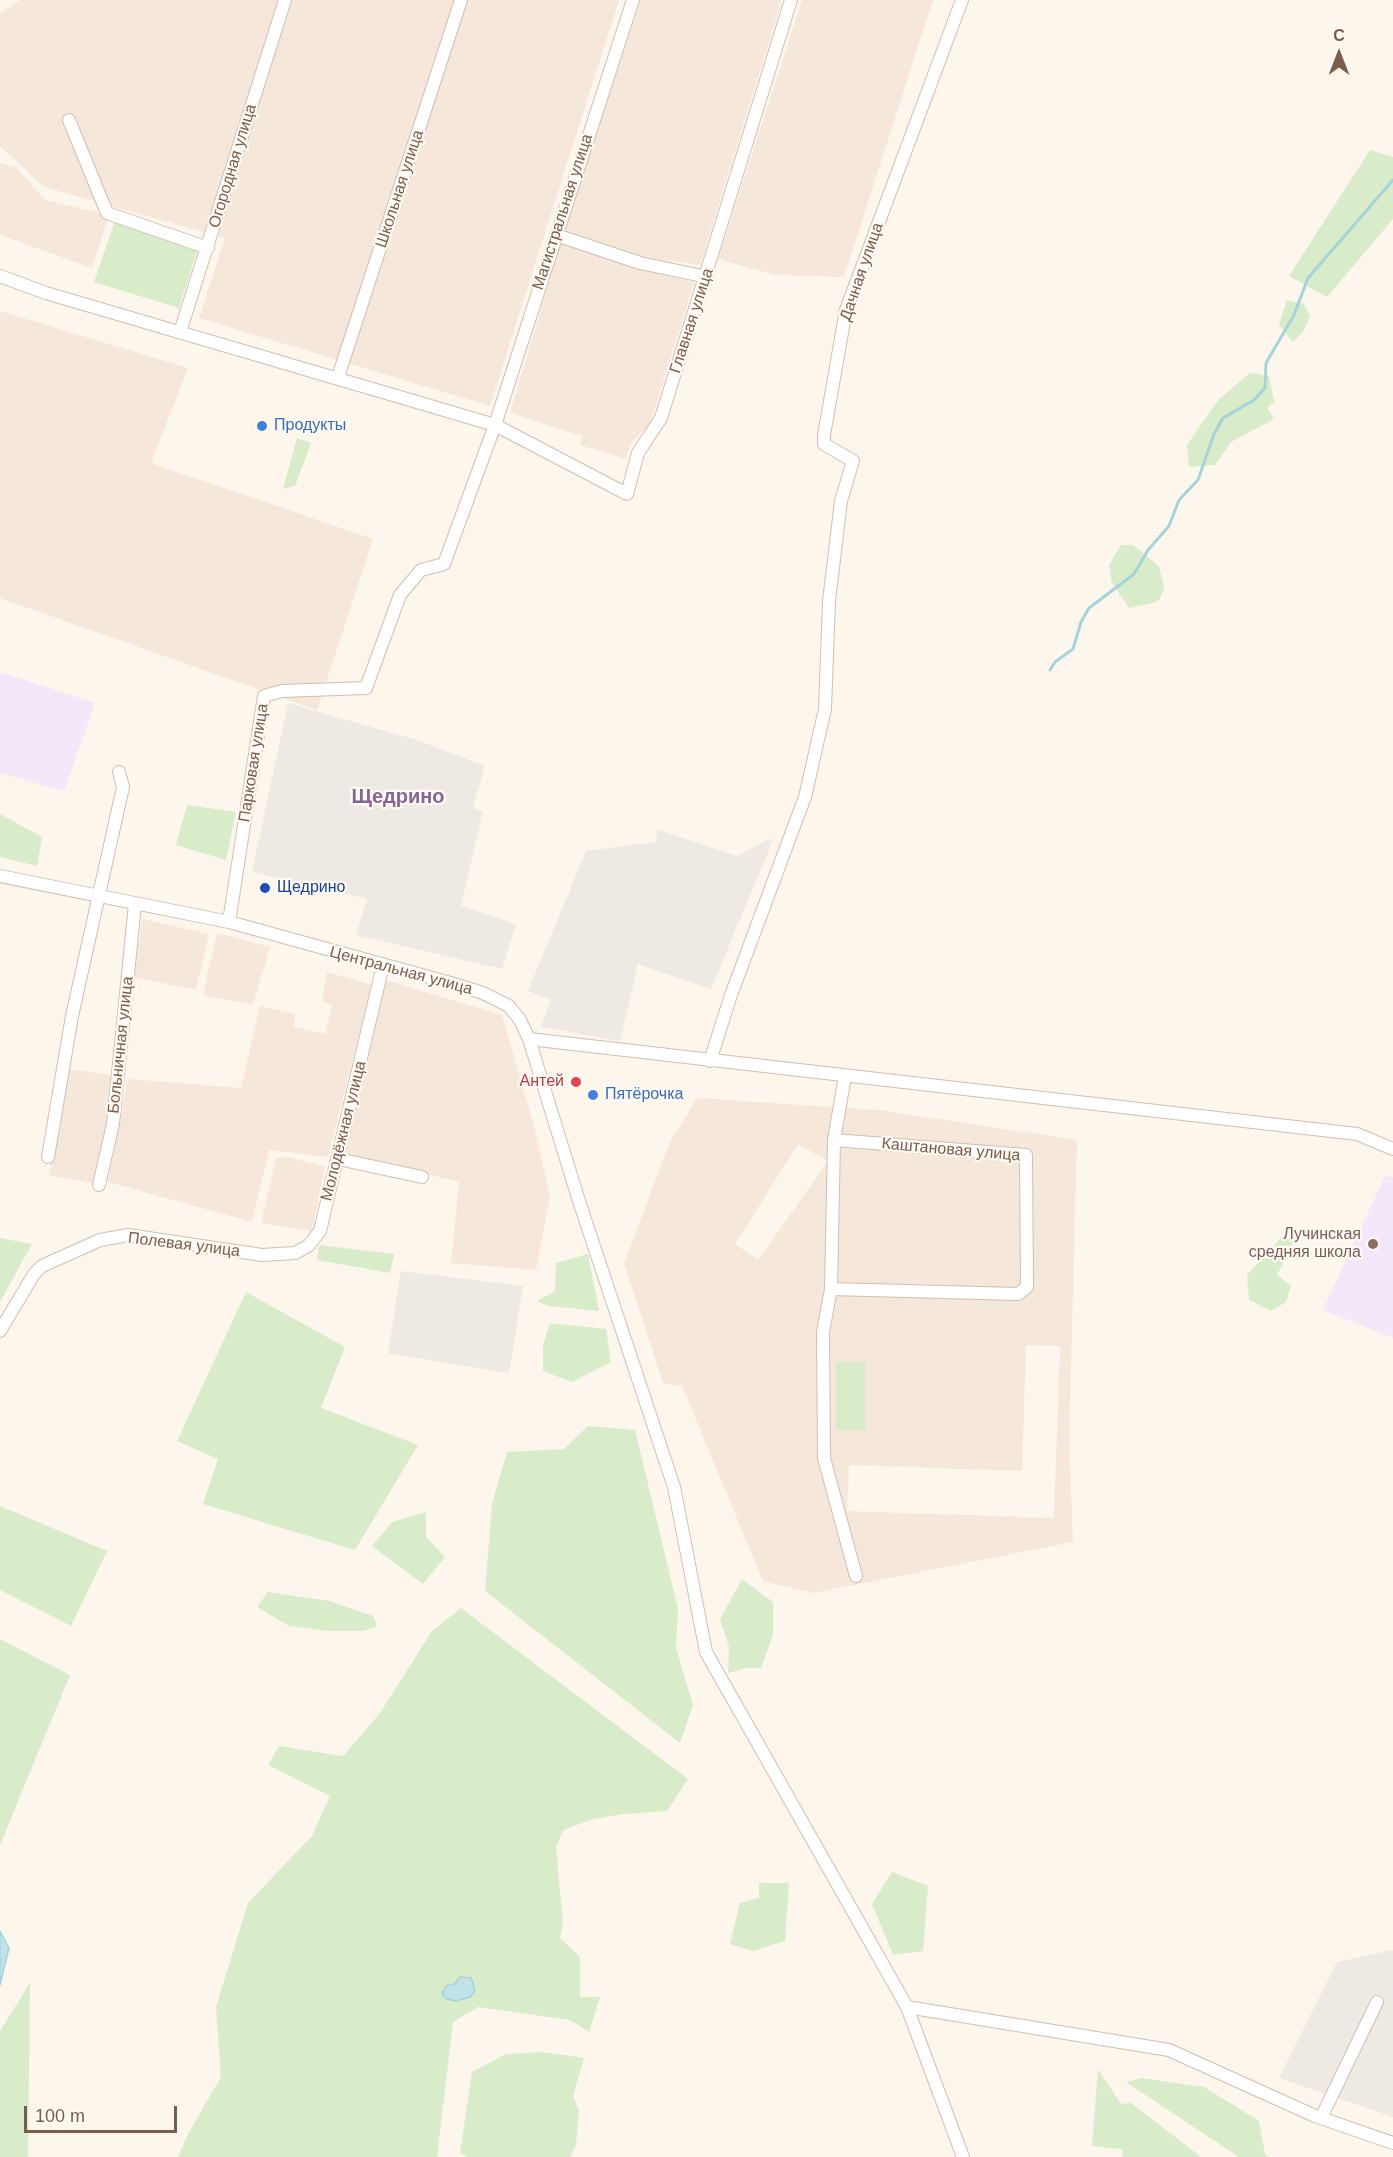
<!DOCTYPE html>
<meta charset="utf-8">
<style>
body{margin:0}
#map{position:relative;width:1393px;height:2157px;overflow:hidden;background:#fdf6ec;font-family:Arial,sans-serif}
canvas{display:block}
.north{position:absolute;left:1309px;top:24px;width:60px;height:60px;-webkit-text-stroke:4px #fffaf3;paint-order:stroke;rotate:0deg;font-size:16px;font-weight:700;line-height:24px;text-align:center;color:#7a5c4d}
.north::after{content:'';display:block;margin:auto;width:21px;height:27px;background:#7a5c4d;clip-path:polygon(50% 0,100% 100%,50% 72%,0 100%)}
.scale{position:absolute;left:24px;top:2106px;width:153px;height:27px;box-sizing:border-box;border:3px solid #7a5c4d;border-top:0;padding-left:8px;font-size:18px;line-height:21px;white-space:nowrap;color:#7a5c4d;-webkit-text-stroke:4px #fffaf3;paint-order:stroke}
</style>
<div id="map">
<canvas width="1393" height="2157"></canvas>
<div class="north">С</div>
<div class="scale">100 m</div>
</div>
<script>
const g = document.querySelector('canvas').getContext('2d');
g.lineJoin = 'round';
function fillPath(path, color) {
  g.fillStyle = color;
  g.fill(path, 'evenodd');
}
function shape(rows) {
  const path = new Path2D();
  for (const r of rows) {
    path.moveTo(r[0], r[1]);
    for (let i = 2; i < r.length; i += 2) path.lineTo(r[i], r[i + 1]);
  }
  return path;
}
function trace(path, color, width, dash) {
  g.strokeStyle = color;
  g.lineWidth = width;
  g.lineCap = dash ? 'butt' : 'round';
  g.setLineDash(dash || []);
  g.stroke(path);
}
function write(font, color, halo, rows, align = 'center') {
  g.font = font + ' Arial,sans-serif';
  g.lineWidth = 4.5;
  g.setLineDash([]);
  g.textBaseline = 'middle';
  g.strokeStyle = halo;
  g.fillStyle = color;
  for (const [text, x, y, turn = 0] of rows) {
    g.save();
    g.translate(x, y);
    g.rotate((+turn || 0) * Math.PI / 180);
    g.textAlign = isNaN(turn) ? turn : align;
    if (halo) g.strokeText(text, 0, 0);
    g.fillText(text, 0, 0);
    g.restore();
  }
}
fillPath(shape([
 [21,0,619,0,490,406,199,318,225,238,44,187,0,146,0,13],
 [641,0,782,0,700,265,643,258,564,232],
 [802,0,933,0,844,277,775,275,718,259],
 [0,163,16,167,45,200,109,215,92,268,0,235],
 [561,242,694,283,650,424,632,442,625,459,580,445,582,436,510,413],
 [0,311,188,368,151,463,373,539,317,710,0,598],
 [142,919,209,934,196,990,134,977],
 [217,933,270,947,253,1005,203,995],
 [327,972,372,985,328,1157,269,1150,252,1222,108,1182,128,1079,241,1088,260,1006,295,1014,294,1027,325,1034,332,1005,322,1002],
 [386,980,502,1015,533,1122,550,1196,536,1270,451,1263,459,1182,345,1154],
 [67,1069,112,1075,102,1160,96,1164,93,1183,49,1175],
 [697,1098,879,1110,1077,1140,1069,1442,1073,1542,813,1593,763,1581,682,1386,663,1383,624,1264,669,1144],
 [798,1144,828,1161,758,1260,735,1244],
 [1026,1345,1060,1346,1054,1518,847,1511,849,1465,1022,1471],
 [285,1156,325,1167,312,1231,261,1223,276,1159]
]), '#f5e8da');
fillPath(shape([
 [288,703,417,740,485,766,473,808,483,811,461,906,516,924,502,969,356,935,367,899,252,872],
 [657,829,738,856,768,839,773,840,711,989,638,964,620,1041,541,1027,551,1000,528,991,586,851,656,842],
 [401,1271,523,1286,509,1373,388,1353],
 [1393,1950,1393,2117,1279,2078,1337,1962]
]), '#efe9e4');
fillPath(shape([
 [0,672,95,703,64,791,0,773],
 [1385,1176,1393,1177,1393,1338,1323,1310]
]), '#f3e8fa');
fillPath(shape([
 [1370,150,1393,157,1393,219,1327,297,1289,276],
 [115,221,198,248,179,308,94,282],
 [1287,300,1304,304,1310,316,1304,330,1293,342,1279,325],
 [1250,373,1269,376,1274,402,1267,408,1274,419,1231,442,1215,465,1189,467,1187,445,1219,399],
 [297,438,311,443,295,486,283,489],
 [1121,545,1133,545,1159,566,1164,588,1160,599,1153,603,1129,608,1112,583,1109,565],
 [187,805,236,812,226,860,176,845],
 [0,814,42,837,37,866,0,857],
 [1288,1230,1297,1235,1277,1275,1291,1286,1286,1302,1271,1311,1249,1300,1247,1275],
 [0,1238,32,1244,0,1302],
 [319,1245,394,1254,390,1273,317,1260],
 [588,1254,599,1311,548,1306,537,1301,555,1291,556,1263],
 [246,1292,345,1347,321,1408,418,1445,355,1550,203,1504,218,1459,177,1441],
 [550,1323,606,1329,611,1362,572,1382,543,1371,543,1345],
 [836,1362,865,1362,865,1430,836,1430],
 [588,1426,635,1430,678,1609,676,1648,693,1705,680,1743,485,1591,492,1504,507,1452,564,1449],
 [0,1506,107,1551,71,1626,0,1590],
 [426,1512,426,1537,445,1557,423,1584,372,1546,392,1522],
 [742,1579,773,1602,773,1635,761,1668,747,1668,728,1673,729,1647,720,1619],
 [268,1592,329,1601,373,1616,377,1626,363,1631,329,1631,289,1626,257,1607],
 [461,1608,688,1779,667,1811,624,1814,593,1819,563,1830,556,1847,563,1924,560,1938,580,1957,580,1997,600,1997,589,2032,570,2020,478,2007,453,2022,437,2157,178,2157,188,2134,221,2077,216,2007,248,1903,312,1836,330,1796,268,1765,279,1746,343,1756,380,1713,432,1631],
 [0,1639,70,1675,0,1845],
 [892,1872,928,1886,923,1951,893,1955,872,1904],
 [759,1883,789,1883,785,1941,753,1951,730,1944,740,1903,759,1898],
 [30,1983,28,2157,0,2157,0,2031],
 [542,2052,584,2058,573,2096,579,2111,576,2145,570,2157,468,2157,460,2153,472,2072,506,2054],
 [1098,2069,1121,2104,1131,2103,1201,2157,1123,2157,1122,2149,1092,2146],
 [1142,2078,1204,2087,1259,2121,1265,2154,1269,2157,1239,2157,1126,2082]
]), '#d8ecc9');
const water = shape([
 [0,1931,9,1948,0,1985,0,1931],
 [460,1977,471,1978,475,1990,470,1997,456,2001,447,1999,442,1994,446,1986,455,1984,460,1977]
]);
fillPath(water, '#bfe3e8');
trace(water, '#a5d3da', 1.5);
trace(shape([
 [1050,670,1055,662,1073,649,1081,622,1089,608,1134,574,1148,550,1169,526,1179,500,1198,480,1214,434,1223,418,1254,400,1265,388,1266,363,1294,315,1308,278,1393,180]
]), '#a5d3da', 3);
const minor = shape([
 [69,120,107,213,208,248],
 [556,235,640,263,707,277],
 [0,276,46,293,495,425,627,494,638,453,661,418,791,0],
 [180,332,285,0],
 [338,377,461,0],
 [0,876,229,922,447,982,483,993,509,1006,520,1020,529,1039,579,1201,674,1487,706,1652,907,2007,963,2157],
 [229,922,264,696,282,691,366,688,400,595,421,570,444,564,495,425,633,0],
 [529,1039,1357,1134,1393,1149],
 [710,1061,731,995,805,797,825,709,829,601,841,501,853,461,824,444,824,435,846,310,962,0],
 [845,1076,834,1140,831,1289,823,1332,824,1458,856,1576],
 [48,1157,72,1016,123,787,119,772],
 [338,1159,422,1177],
 [99,1185,113,1124,135,904],
 [831,1289,1018,1294,1027,1287,1026,1155,834,1140],
 [0,1331,34,1274,42,1266,100,1240,128,1235,262,1255,295,1253,308,1246,320,1231,383,965],
 [907,2007,1169,2050,1315,2116,1393,2143],
 [1321,2118,1377,2002]
]);
trace(minor, '#d1beb0', 14);
trace(minor, '#fff', 12);
for (const [x, y, r, color] of [
 [262,426,6,"#3f7fe0"],
 [265,888,6,"#1a4fb4"],
 [576,1082,6,"#e0444e"],
 [593,1095,6,"#3f7fe0"],
 [1373,1244,6,"#8d6e63"]
]) {
  const dot = new Path2D();
  dot.arc(x, y, r, 0, 2 * Math.PI);
  g.fillStyle = color;
  g.fill(dot);
  trace(dot, '#fffaf3', 2);
}
write('16px', '#7a5c4d', '#fffaf3', [
 ["Огородная улица",233,166,-73],
 ["Школьная улица",400,189,-72],
 ["Магистральная улица",563,212,-72],
 ["Дачная улица",862,272,-71],
 ["Главная улица",692,321,-72],
 ["Парковая улица",254,763,-81],
 ["Центральная улица",401,971,15],
 ["Больничная улица",121,1045,-84],
 ["Молодёжная улица",344,1131,-76],
 ["Каштановая улица",951,1150,5],
 ["Полевая улица",184,1245,7]
]);
write('16px', '#366cbe', '#fffaf3', [
 ["Продукты",274,426],
 ["Пятёрочка",605,1095]
], 'left');
write('16px', '#164399', '#fffaf3', [
 ["Щедрино",277,888]
], 'left');
write('16px', '#be3a42', '#fffaf3', [
 ["Антей",564,1082]
], 'right');
write('16px', '#785e54', '#fffaf3', [
 ["Лучинская",1361,1235],
 ["средняя школа",1361,1253]
], 'right');
write('bold 20px', '#846695', '#fffaf3', [
 ["Щедрино",398,797]
]);
</script>
